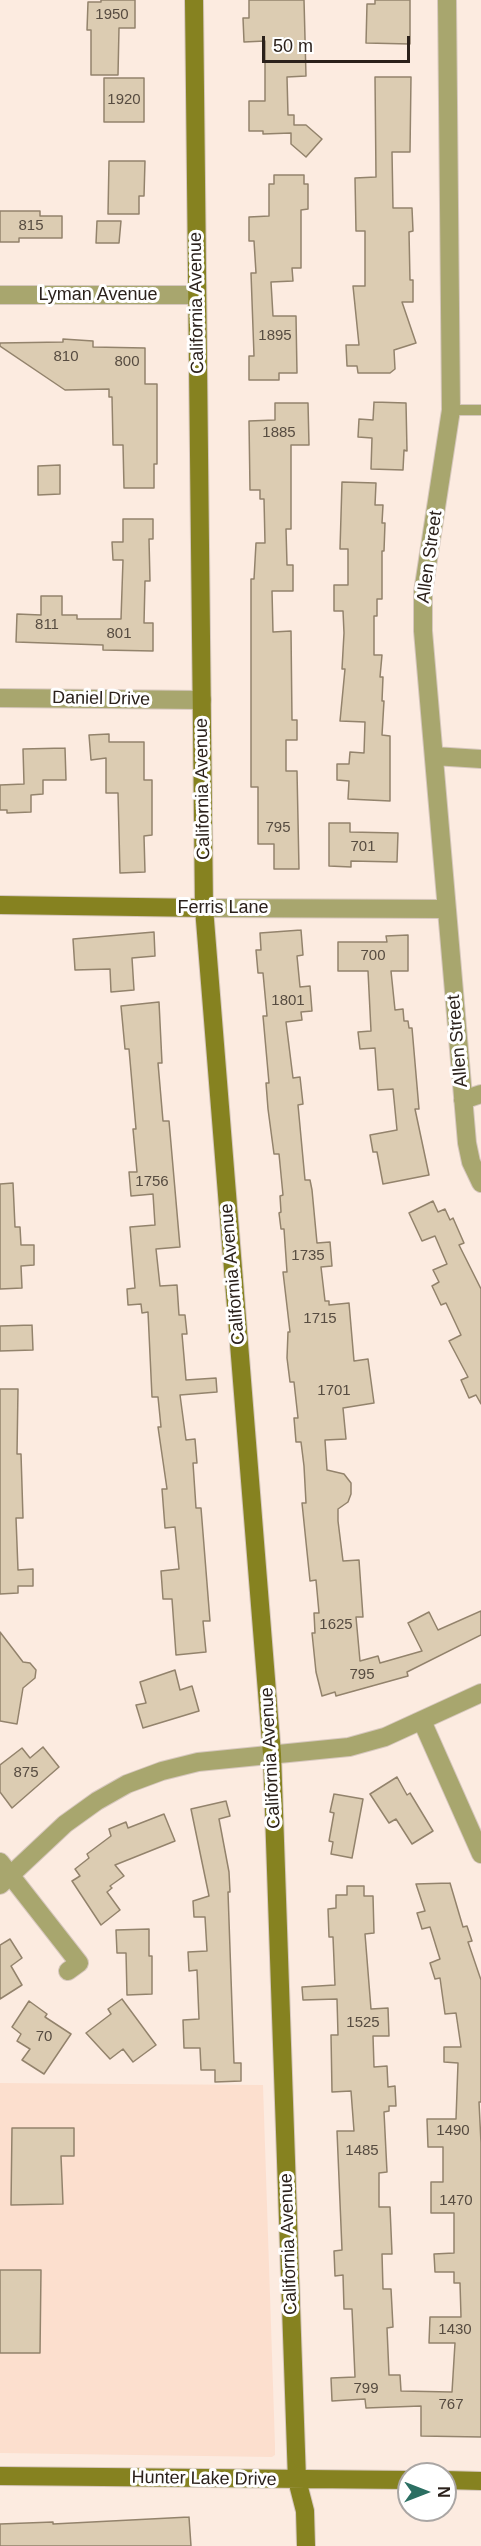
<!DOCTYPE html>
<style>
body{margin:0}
#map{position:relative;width:481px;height:2546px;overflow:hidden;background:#fcebe0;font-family:Arial,sans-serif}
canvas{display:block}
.north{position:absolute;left:397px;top:2462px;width:60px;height:60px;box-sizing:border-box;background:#fff;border:2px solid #aaa6a4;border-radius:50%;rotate:90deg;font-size:16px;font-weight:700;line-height:24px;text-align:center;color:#2b211b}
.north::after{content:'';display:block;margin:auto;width:21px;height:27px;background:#2b6f62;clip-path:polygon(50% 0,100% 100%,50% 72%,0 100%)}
.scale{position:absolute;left:262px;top:36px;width:148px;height:27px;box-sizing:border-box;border:3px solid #2b211b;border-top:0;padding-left:8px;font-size:18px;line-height:21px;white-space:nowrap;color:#2b211b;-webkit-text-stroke:4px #fff;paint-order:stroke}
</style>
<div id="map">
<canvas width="481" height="2546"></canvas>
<div class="north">N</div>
<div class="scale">50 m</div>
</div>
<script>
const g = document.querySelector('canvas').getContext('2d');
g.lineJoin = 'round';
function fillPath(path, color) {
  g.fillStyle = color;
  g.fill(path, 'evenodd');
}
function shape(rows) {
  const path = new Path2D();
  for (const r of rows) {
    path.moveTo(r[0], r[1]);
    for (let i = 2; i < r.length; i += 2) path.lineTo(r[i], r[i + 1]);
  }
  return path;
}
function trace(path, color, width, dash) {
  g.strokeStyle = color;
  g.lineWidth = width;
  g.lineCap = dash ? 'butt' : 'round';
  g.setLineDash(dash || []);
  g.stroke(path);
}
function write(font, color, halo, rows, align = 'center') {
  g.font = font + ' Arial,sans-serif';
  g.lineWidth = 6;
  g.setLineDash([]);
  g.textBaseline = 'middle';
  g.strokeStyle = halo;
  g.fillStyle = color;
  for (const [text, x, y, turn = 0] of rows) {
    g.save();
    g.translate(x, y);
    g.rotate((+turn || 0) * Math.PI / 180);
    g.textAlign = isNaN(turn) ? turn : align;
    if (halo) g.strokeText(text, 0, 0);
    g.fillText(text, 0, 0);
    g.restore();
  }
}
fillPath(shape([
 [0,2083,263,2085,275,2445,275,2455,272,2457,0,2453]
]), '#fcdfce');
const building = shape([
 [101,0,135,0,135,28,119,28,118,75,91,75,91,30,87,30,88,2,101,2,101,0],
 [249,0,304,0,306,76,287,77,288,115,294,115,294,125,306,125,322,139,306,157,291,144,291,133,263,134,263,131,249,131,249,101,265,101,265,41,244,42,243,18,249,18,249,0],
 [375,0,410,0,410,44,366,43,367,4,375,4,375,0],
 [375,77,411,77,410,152,392,152,393,208,412,208,413,231,409,232,410,280,413,280,413,302,402,302,416,343,394,350,395,369,390,373,358,373,357,366,347,366,346,345,359,345,353,286,365,286,365,231,356,231,355,178,376,177,375,77],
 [104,78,144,78,144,122,104,122,104,78],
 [109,161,145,161,144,196,139,196,139,214,108,214,109,161],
 [274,175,304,175,304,184,308,184,308,209,301,210,301,268,292,268,293,281,271,282,273,316,296,316,297,373,279,373,279,380,249,380,249,356,254,356,251,273,256,273,254,241,249,241,249,217,269,216,269,184,274,184,274,175],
 [0,211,40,211,40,216,62,216,62,238,19,238,19,242,0,242,0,211],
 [97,221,121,221,119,243,96,243,97,221],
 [63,339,93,341,93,347,145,348,145,384,157,384,157,464,154,464,154,488,124,488,123,445,113,445,112,397,109,397,109,389,65,390,0,346,0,343,63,342,63,339],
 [374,402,406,403,407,451,404,450,403,470,371,469,372,438,358,437,359,419,373,420,374,402],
 [275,403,308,403,309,445,291,445,291,529,286,529,287,565,293,565,293,591,272,591,273,632,291,631,292,720,297,720,297,740,286,740,286,771,297,771,299,869,274,869,274,844,258,844,258,787,251,787,251,579,254,579,256,543,265,543,264,499,260,499,260,490,250,490,249,421,275,420,275,403],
 [60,465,60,494,38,495,38,466,60,465],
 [342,482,376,483,375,505,383,505,382,523,385,523,384,551,382,551,382,599,377,599,377,616,374,616,374,655,382,655,380,677,383,677,382,701,384,701,382,735,390,736,390,801,348,799,349,781,337,780,337,764,349,764,350,752,364,753,365,722,340,721,345,669,342,669,344,633,343,611,334,611,334,585,348,585,348,549,340,549,342,482],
 [123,519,153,519,153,539,149,539,150,581,145,581,144,623,153,623,153,651,103,650,103,645,16,642,17,614,41,615,41,596,62,596,62,615,77,615,77,619,121,619,123,560,113,560,112,542,123,542,123,519],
 [109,734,109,742,144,742,144,780,152,780,152,835,144,836,145,872,120,873,118,793,106,793,106,758,91,760,89,735,109,734],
 [65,748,66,780,43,780,43,794,31,795,31,812,7,813,7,810,0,810,0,785,24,784,23,749,65,748],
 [329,823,350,823,350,832,398,833,397,862,351,861,351,867,329,866,329,823],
 [301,930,303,955,297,956,300,987,310,986,312,1011,301,1012,302,1020,286,1022,293,1078,300,1077,303,1104,298,1105,305,1180,310,1180,312,1190,317,1243,330,1242,332,1266,321,1267,325,1301,329,1301,329,1305,349,1303,354,1361,368,1359,374,1403,343,1408,346,1439,325,1440,327,1470,344,1474,351,1483,351,1494,348,1502,338,1509,338,1521,343,1561,359,1560,363,1617,356,1617,360,1661,378,1656,380,1663,422,1651,408,1623,429,1612,438,1630,481,1611,481,1635,407,1672,408,1676,336,1696,335,1692,322,1696,316,1672,312,1633,315,1633,314,1613,319,1613,316,1580,310,1581,302,1503,306,1503,304,1466,301,1442,296,1442,294,1418,298,1418,294,1382,290,1382,287,1358,288,1332,290,1332,283,1272,287,1272,284,1229,281,1229,279,1213,281,1212,280,1196,283,1195,279,1154,274,1154,268,1109,266,1083,269,1083,263,1016,267,1016,263,973,258,973,256,950,261,950,260,933,301,930],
 [154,932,155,956,132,958,134,990,111,992,110,969,75,970,73,939,154,932],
 [408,935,408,971,391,971,395,1010,403,1009,404,1021,408,1021,409,1028,412,1028,419,1109,415,1109,429,1175,383,1184,377,1152,373,1152,370,1135,397,1130,393,1089,378,1090,375,1048,360,1049,358,1032,371,1031,368,971,338,971,338,942,387,942,386,936,408,935],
 [159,1002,162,1063,158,1063,163,1121,169,1121,180,1247,156,1249,160,1286,177,1285,179,1315,185,1315,187,1334,182,1334,186,1380,216,1378,217,1392,180,1395,186,1440,195,1439,197,1463,193,1463,196,1508,201,1508,210,1621,203,1621,206,1652,176,1655,172,1599,163,1599,161,1571,179,1569,175,1527,165,1528,162,1489,167,1489,158,1427,161,1427,158,1397,152,1397,148,1312,142,1313,141,1304,128,1305,127,1289,135,1288,130,1227,155,1225,153,1194,131,1196,129,1172,137,1172,133,1129,136,1129,129,1049,125,1049,121,1006,159,1002],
 [13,1183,15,1227,20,1227,21,1245,34,1245,34,1265,21,1266,22,1288,0,1289,0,1184,13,1183],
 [433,1201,438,1212,445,1209,450,1220,453,1218,464,1243,459,1245,481,1289,481,1404,476,1395,469,1398,461,1380,468,1377,449,1341,461,1335,446,1303,441,1305,432,1286,439,1282,433,1270,447,1264,435,1236,422,1241,409,1213,433,1201],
 [32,1325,33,1350,0,1351,0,1326,32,1325],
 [0,1389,18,1389,17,1454,21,1454,23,1518,16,1518,18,1570,33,1569,33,1586,18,1586,18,1593,0,1594,0,1389],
 [0,1632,23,1662,30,1663,36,1670,35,1678,23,1688,17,1724,0,1721,0,1632],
 [175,1670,180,1690,192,1686,199,1711,143,1728,136,1705,146,1703,140,1682,175,1670],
 [43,1747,59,1767,12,1808,0,1792,0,1765,22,1748,30,1758,43,1747],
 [397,1777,407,1795,410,1793,433,1831,412,1844,396,1819,389,1823,370,1794,397,1777],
 [334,1794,363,1799,352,1858,331,1854,333,1842,329,1841,334,1813,330,1812,334,1794],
 [226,1801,230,1816,219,1819,229,1872,230,1892,228,1892,234,2063,241,2063,241,2081,215,2082,215,2070,201,2070,200,2048,184,2048,183,2020,199,2019,197,1970,189,1971,188,1952,207,1951,205,1917,194,1917,193,1901,209,1896,191,1809,226,1801],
 [164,1814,175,1841,115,1865,124,1876,110,1886,112,1888,107,1892,120,1910,101,1925,72,1881,80,1876,75,1869,89,1858,87,1854,111,1836,109,1829,126,1822,128,1828,164,1814],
 [450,1883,463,1927,467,1926,472,1941,468,1942,481,1980,481,2102,479,2102,481,2143,481,2437,421,2436,421,2406,366,2408,365,2399,332,2401,331,2378,355,2377,352,2309,344,2309,343,2275,335,2276,334,2251,342,2250,337,2131,354,2131,351,2091,332,2092,331,2035,338,2035,337,1999,303,2000,302,1987,335,1985,333,1937,329,1937,328,1909,336,1908,336,1895,347,1895,347,1886,364,1886,364,1896,373,1896,374,1933,365,1934,371,2009,388,2008,389,2036,373,2036,374,2067,387,2066,388,2087,395,2086,396,2106,389,2106,389,2111,384,2112,387,2172,379,2173,379,2207,390,2207,392,2254,382,2254,383,2289,391,2289,393,2327,387,2328,389,2375,400,2375,401,2391,452,2392,455,2343,429,2343,430,2317,461,2317,460,2283,454,2283,454,2272,435,2272,434,2254,454,2253,454,2213,431,2213,431,2182,443,2182,443,2147,428,2147,427,2119,456,2119,458,2063,444,2062,444,2047,461,2047,456,2013,445,2014,440,1978,435,1979,430,1963,440,1959,430,1927,422,1929,417,1913,425,1911,416,1884,450,1883],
 [149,1929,149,1956,152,1956,152,1994,127,1995,126,1953,117,1953,116,1930,149,1929],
 [10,1939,22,1958,11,1966,22,1985,0,1999,0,1945,10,1939],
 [122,1999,156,2045,133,2062,123,2049,110,2059,86,2033,111,2014,108,2009,122,1999],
 [29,2001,47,2014,45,2017,71,2034,44,2074,22,2060,30,2049,17,2041,21,2034,12,2027,29,2001],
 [12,2128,74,2128,74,2156,61,2156,63,2204,11,2205,12,2128],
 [0,2270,41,2270,40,2353,0,2353,0,2270],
 [189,2517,191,2546,0,2546,0,2524,53,2522,53,2524,189,2517]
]);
fillPath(building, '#dcccb2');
trace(building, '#93836c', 1.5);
const lane = shape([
 [451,410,481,410]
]);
const street = shape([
 [447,0,451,410,423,592,423,631,467,1143,471,1162,481,1183],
 [0,295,197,295],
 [0,698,202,700],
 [434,756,481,759],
 [204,908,446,909],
 [463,1100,481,1094],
 [422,1721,481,1854],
 [0,1862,79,1963,68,1971],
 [0,1885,65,1824,97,1801,127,1784,162,1771,198,1762,349,1747,385,1737,481,1693]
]);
const secondary = shape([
 [194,0,204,908,272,1754,297,2480,305,2511,306,2546],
 [0,905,204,908],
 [0,2476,409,2480],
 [445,2480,481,2481]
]);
trace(lane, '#d6c7bd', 12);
trace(street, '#d6c7bd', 20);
trace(secondary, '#d6c7bd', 20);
trace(lane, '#a8a66e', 10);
trace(street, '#a8a66e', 18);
trace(secondary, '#868220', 18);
write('15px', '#574c41', null, [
 ["1950",112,15],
 ["1920",124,100],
 ["815",31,226],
 ["1895",275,336],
 ["810",66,357],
 ["800",127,362],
 ["1885",279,433],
 ["811",47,625],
 ["801",119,634],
 ["795",278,828],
 ["701",363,847],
 ["700",373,956],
 ["1801",288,1001],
 ["1756",152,1182],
 ["1735",308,1256],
 ["1715",320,1319],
 ["1701",334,1391],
 ["1625",336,1625],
 ["795",362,1675],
 ["875",26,1773],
 ["1525",363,2023],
 ["70",44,2037],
 ["1490",453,2131],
 ["1485",362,2151],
 ["1470",456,2201],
 ["1430",455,2330],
 ["799",366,2389],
 ["767",451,2405]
]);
write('18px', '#2b211b', '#fff', [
 ["Lyman Avenue",98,295],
 ["California Avenue",197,303,-91],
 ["Allen Street",430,557,-82],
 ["Daniel Drive",101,699,1],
 ["California Avenue",203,789,-91],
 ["Ferris Lane",223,908],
 ["Allen Street",458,1041,-95],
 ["California Avenue",233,1274,-95],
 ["California Avenue",271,1758,-93],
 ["California Avenue",289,2244,-92],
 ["Hunter Lake Drive",204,2479,1]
]);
</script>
